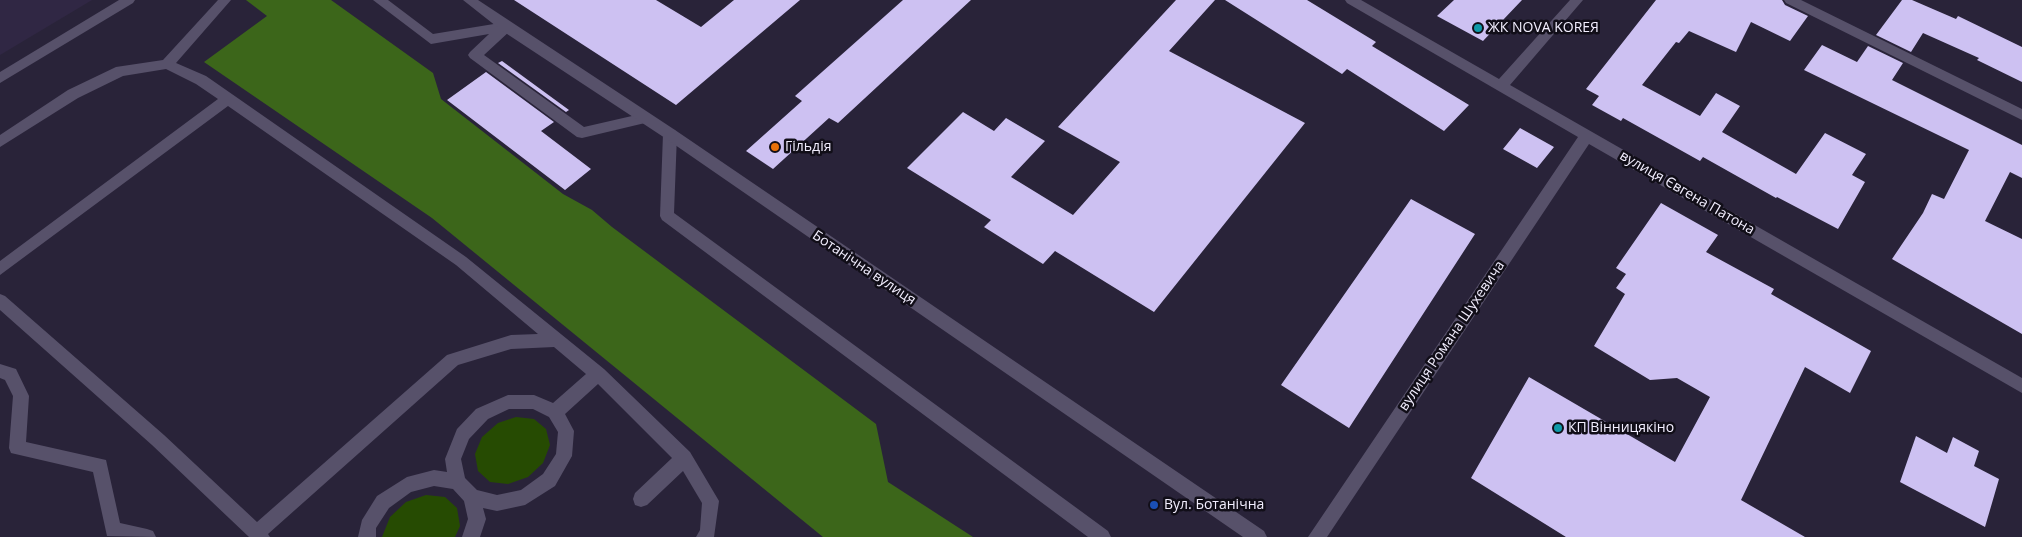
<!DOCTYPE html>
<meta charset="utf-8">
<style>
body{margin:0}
canvas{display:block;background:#292339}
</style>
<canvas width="2022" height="537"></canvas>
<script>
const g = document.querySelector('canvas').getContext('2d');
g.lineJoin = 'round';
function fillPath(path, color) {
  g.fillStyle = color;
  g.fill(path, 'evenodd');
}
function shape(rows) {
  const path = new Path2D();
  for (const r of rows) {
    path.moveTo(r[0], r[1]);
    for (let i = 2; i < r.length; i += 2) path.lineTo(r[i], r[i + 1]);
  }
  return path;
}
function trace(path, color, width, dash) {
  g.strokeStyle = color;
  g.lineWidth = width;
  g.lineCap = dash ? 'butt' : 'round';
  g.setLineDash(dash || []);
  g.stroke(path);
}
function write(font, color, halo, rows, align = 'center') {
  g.font = font + ' "Open Sans",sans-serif';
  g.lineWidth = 5;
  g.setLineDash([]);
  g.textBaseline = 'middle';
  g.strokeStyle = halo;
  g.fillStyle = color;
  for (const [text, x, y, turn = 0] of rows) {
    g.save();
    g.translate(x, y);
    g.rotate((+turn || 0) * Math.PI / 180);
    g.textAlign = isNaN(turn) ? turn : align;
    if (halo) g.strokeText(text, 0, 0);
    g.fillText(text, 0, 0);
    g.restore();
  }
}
fillPath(shape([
 [0,0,92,0,0,55]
]), '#302744');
fillPath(shape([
 [516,417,534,419,546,429,550,445,543,463,528,477,508,484,490,482,478,471,475,454,482,437,498,423],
 [426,495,445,497,457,508,460,526,455,537,382,537,390,517,406,502]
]), '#264b02');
fillPath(shape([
 [246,0,331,0,433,73,441,99,563,194,592,210,612,227,876,424,888,482,973,537,823,537,432,218,204,62,267,16]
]), '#3c661a');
fillPath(shape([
 [514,0,656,0,701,27,734,0,800,0,676,105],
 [903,0,971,0,838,123,829,118,773,169,746,151,802,101,795,96],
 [1176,0,1215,0,1169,51,1305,123,1154,312,1055,251,1043,264,984,227,991,220,907,168,963,112,994,131,1006,118,1045,141,1011,177,1073,215,1120,162,1058,127],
 [1225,0,1307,0,1376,42,1372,46,1469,105,1444,131,1347,69,1342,74],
 [1454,0,1522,0,1483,41,1437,16],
 [1656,0,1782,0,1785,5,1808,16,1790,41,1751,22,1736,52,1689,31,1679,43,1676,42,1642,85,1700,116,1716,93,1740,106,1722,132,1796,174,1825,133,1866,154,1852,175,1865,182,1838,229,1777,197,1776,198,1703,157,1700,161,1623,118,1621,121,1592,105,1599,96,1586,89],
 [1902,0,1912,0,1956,19,1958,16,2022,47,2022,82,1977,60,1979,58,1923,33,1911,52,1876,35],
 [1822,45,1857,62,1868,46,1903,63,1892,80,2022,145,2022,178,2010,172,1985,221,2022,239,2022,334,1892,259,1923,213,1932,194,1944,199,1969,150,1804,70],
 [502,61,569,110,566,112,498,63],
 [486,72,554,122,541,131,591,169,565,190,447,100],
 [1520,128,1554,147,1537,168,1503,149],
 [1411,199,1475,234,1349,428,1281,385],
 [1661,203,1718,235,1706,252,1774,289,1771,294,1871,351,1850,393,1805,367,1741,500,1805,537,1566,537,1471,478,1529,377,1675,462,1710,397,1677,378,1650,380,1594,346,1625,294,1616,288,1626,274,1616,268],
 [1916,436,1947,453,1953,437,1979,451,1974,466,1999,479,1985,527,1900,482]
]), '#cdc1f2');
fillPath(shape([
 [218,0,231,0,176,63,206,76,466,257,604,369,690,452,719,501,714,537,696,537,700,530,702,503,683,471,647,505,641,507,635,505,633,499,635,493,672,458,598,384,565,414,574,431,572,456,555,486,525,505,497,511,483,508,486,519,480,537,462,537,468,519,464,501,453,489,434,486,411,492,389,508,376,528,376,537,358,537,362,520,377,496,407,477,434,470,447,472,445,459,457,429,476,409,508,395,534,395,553,403,586,374,554,347,511,349,458,365,268,534,270,537,249,537,152,445,0,310,0,294,5,296,164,435,257,522,447,355,511,335,538,334,456,265,228,106,0,275,0,261,218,99,196,84,166,69,123,76,78,98,0,147,0,135,68,90,116,67,163,60,218,0],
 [509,409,533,409,549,417,558,432,556,454,543,474,521,490,497,495,477,490,465,478,461,459,469,439,488,419,509,409],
 [373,0,388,0,433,34,506,22,511,24,512,27,511,30,484,55,584,127,645,113,652,118,645,123,582,138,577,137,470,58,468,55,470,52,489,34,431,44,373,0],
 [670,129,675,130,677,134,674,213,1108,531,1111,537,1088,537,662,220,660,216,663,134,665,130,670,129],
 [0,364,16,369,29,396,26,442,106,460,120,523,147,529,153,531,156,537,107,536,93,472,11,453,9,448,13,396,5,380,0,378,0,364]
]), '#57516a');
fillPath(shape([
 [119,0,135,0,133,3,0,83,0,72,119,0],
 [463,0,478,0,675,130,1264,531,1267,537,1243,537,665,138,501,30,463,0],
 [1345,0,1361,0,1499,79,1570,0,1583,0,1510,85,2022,378,2022,393,1589,144,1327,537,1308,537,1578,137,1347,3,1345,0],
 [1784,0,1801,0,2022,109,2022,120,1786,3,1784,0]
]), '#57516a');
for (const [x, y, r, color] of [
 [1478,28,5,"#0f9aa8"],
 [775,147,5,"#e8710a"],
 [1558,428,5,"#0f9aa8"],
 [1154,505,5,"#1a4fb4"]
]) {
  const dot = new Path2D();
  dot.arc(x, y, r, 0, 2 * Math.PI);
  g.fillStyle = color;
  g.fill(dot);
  trace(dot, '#110e18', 2);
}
write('14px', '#f2eefe', '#110e18', [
 ["ЖК NOVA KOREЯ",1488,28],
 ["Гільдія",785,147],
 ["КП Вінницякіно",1568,428],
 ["Вул. Ботанічна",1164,505]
], 'left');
write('14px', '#f2eefe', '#110e18', [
 ["вулиця Євгена Патона",1687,193,30],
 ["Ботанічна вулиця",864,268,34],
 ["вулиця Романа Шухевича",1452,336,-56]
]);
</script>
